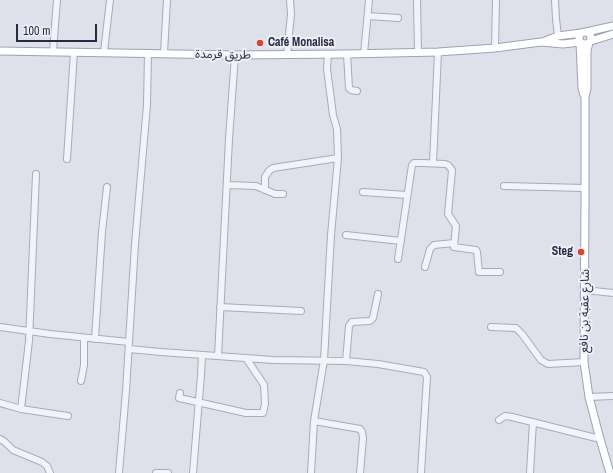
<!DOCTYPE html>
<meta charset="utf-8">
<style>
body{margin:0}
#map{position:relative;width:613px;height:473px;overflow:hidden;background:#dfe1ea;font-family:"Archivo Narrow",sans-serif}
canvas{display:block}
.scale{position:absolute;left:16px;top:24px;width:81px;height:18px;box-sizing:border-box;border:2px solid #262a43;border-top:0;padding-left:5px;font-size:12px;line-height:14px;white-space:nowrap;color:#262a43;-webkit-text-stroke:3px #eef0f7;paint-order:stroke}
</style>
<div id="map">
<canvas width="613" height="473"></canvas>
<div class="scale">100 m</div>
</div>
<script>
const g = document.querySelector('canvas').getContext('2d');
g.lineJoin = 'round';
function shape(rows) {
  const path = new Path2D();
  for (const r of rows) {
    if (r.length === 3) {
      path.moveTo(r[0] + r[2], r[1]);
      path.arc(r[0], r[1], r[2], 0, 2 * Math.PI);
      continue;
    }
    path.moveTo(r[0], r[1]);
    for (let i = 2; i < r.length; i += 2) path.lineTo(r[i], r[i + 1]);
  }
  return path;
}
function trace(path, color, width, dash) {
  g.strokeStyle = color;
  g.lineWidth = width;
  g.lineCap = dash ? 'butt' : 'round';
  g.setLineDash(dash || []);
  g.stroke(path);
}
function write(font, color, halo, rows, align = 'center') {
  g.font = font + ' "Archivo Narrow","Noto Sans Arabic",sans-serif';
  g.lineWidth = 4;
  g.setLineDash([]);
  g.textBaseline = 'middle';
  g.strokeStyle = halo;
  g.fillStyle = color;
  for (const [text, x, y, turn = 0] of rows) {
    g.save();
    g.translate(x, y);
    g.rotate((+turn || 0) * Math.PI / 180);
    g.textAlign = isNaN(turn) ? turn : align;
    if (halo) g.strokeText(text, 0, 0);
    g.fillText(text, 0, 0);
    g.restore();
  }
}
const minor = shape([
 [417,0,418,52],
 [555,0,556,19,558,36],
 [368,16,398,18],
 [495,48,496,0],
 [53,51,57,0],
 [104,52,110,0],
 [164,53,167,0],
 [347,54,349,88,351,90,357,91],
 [364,54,369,0],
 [287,55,291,14,290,0],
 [67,159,74,52],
 [433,163,438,52],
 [227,185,256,186,275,194,283,194],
 [504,186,585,188],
 [265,190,265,177,269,171,273,168,338,158],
 [363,192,407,195],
 [346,235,401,241],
 [398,259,412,165,414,163,423,163,445,164,448,165,452,170,448,214,456,226,454,247,476,250,477,252,479,272,500,272],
 [425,267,430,249,434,245,454,243],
 [585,290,613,293],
 [220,307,301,311],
 [0,327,50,334,129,342],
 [491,327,516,328,522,334,541,360,548,364,584,362],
 [95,339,102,232,107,187],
 [129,349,161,352,273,360,346,361,378,364,424,372,427,377,421,473],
 [218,356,229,139,235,55],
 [346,361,349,326,352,322,370,321,373,318,378,294],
 [81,381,84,365,84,338],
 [180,393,179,398,184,399,246,413,263,413,265,404,264,385,246,358],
 [589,397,613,396],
 [0,403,21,409,68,416],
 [21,409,29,341,36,174],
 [499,420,505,416,512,417,600,439],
 [314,421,360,429,362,432,363,438,360,473],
 [0,439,5,442,13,450,42,462,47,466,50,473],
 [119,473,126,391,135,244,147,105,148,53],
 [156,473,168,473],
 [193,473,201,375,202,355],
 [311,473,314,421,324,360,331,235,338,158,337,129,333,115,327,69,328,54],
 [530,473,533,422]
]);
const major = shape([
 [585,38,6],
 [586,32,613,26],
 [545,41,558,36,581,33],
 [591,41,613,34],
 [580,43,582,88,584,95],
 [589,43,587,50,587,88,585,97,585,199,584,362,589,397,600,439,610,473],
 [0,51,235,55,347,54,438,52,495,48,541,42,563,44,580,42]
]);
trace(minor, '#a8aab8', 8);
trace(major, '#9da1b7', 9);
trace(minor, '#f2f3f8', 6);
trace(major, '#fff', 7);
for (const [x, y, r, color] of [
 [260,43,4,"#dd4235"],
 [581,252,4,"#dd4235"]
]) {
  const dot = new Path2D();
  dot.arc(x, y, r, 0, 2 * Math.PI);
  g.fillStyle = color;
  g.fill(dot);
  trace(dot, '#eef0f7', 1.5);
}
write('bold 12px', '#262a43', '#eef0f7', [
 ["Café Monalisa",268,43],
 ["Steg",573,252,"right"]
], 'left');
write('12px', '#262a43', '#eef0f7', [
 ["طريق قرمدة",223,55,1],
 ["شارع عقبة بن نافع",585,311,-89]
]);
</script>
